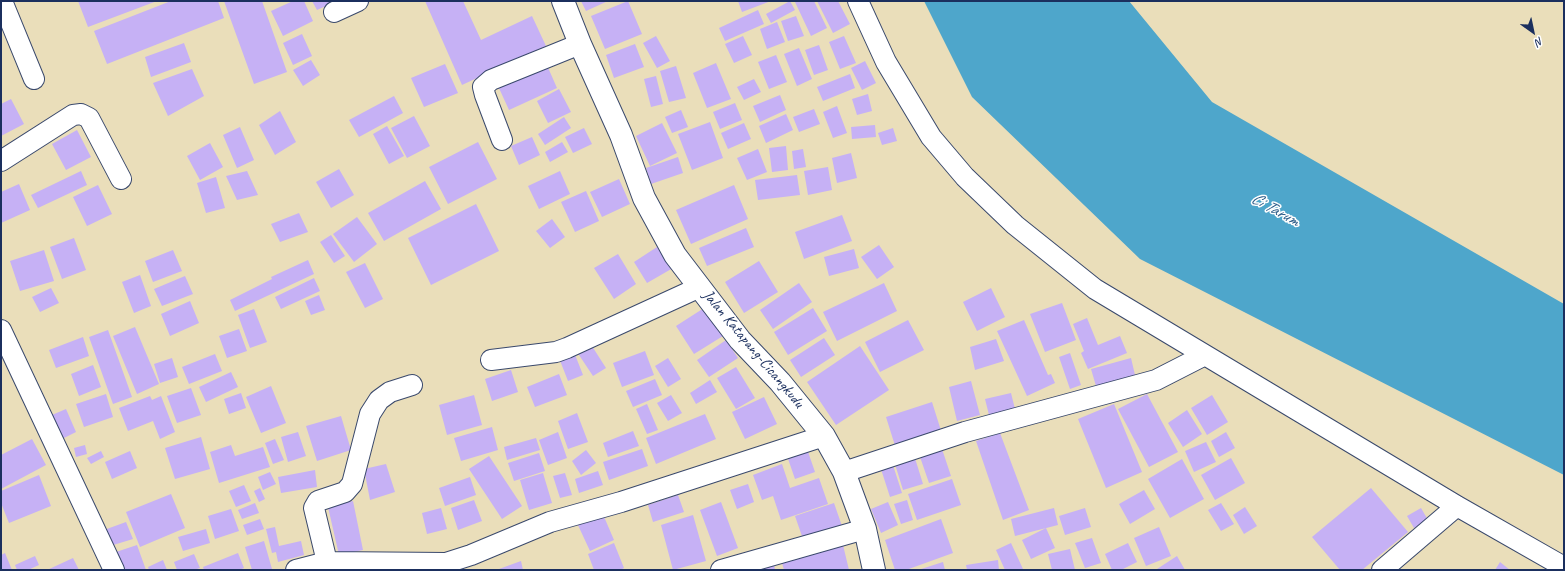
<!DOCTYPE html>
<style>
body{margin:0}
#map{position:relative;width:1565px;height:571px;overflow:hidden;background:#eadeba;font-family:Caveat,sans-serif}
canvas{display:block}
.frame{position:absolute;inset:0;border:2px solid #1b2f5e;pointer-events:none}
.north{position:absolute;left:1513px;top:12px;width:40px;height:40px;-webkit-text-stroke:3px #fff;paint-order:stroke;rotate:147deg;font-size:11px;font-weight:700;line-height:16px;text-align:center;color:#1b2f5e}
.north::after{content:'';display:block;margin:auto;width:14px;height:18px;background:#1b2f5e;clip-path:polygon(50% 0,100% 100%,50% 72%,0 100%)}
</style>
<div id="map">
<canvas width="1565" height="571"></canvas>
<div class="frame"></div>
<div class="north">N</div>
</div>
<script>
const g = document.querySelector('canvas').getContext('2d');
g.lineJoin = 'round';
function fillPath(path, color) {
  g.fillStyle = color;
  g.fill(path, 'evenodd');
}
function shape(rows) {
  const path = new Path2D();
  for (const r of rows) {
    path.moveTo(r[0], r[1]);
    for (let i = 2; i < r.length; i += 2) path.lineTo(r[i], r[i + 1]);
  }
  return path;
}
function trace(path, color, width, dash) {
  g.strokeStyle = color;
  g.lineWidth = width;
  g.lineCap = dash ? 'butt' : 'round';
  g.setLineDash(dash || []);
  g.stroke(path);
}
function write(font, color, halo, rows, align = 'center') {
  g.font = font + ' Caveat,sans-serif';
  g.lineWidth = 3;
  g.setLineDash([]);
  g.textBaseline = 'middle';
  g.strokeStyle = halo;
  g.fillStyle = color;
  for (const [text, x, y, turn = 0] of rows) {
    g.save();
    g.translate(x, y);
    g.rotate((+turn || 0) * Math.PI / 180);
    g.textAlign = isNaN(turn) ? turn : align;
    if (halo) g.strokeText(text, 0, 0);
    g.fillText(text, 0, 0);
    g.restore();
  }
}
fillPath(shape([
 [924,1,1129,1,1212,102,1564,304,1564,475,1140,259,972,97]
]), '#4ea6cb');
fillPath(shape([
 [78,1,157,1,88,27],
 [171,1,218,1,224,18,107,64,94,31],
 [224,1,262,1,287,72,254,84],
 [293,1,304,1,313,21,283,36,271,11],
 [312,1,337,1,317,10],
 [425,1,463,1,481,40,532,16,546,46,462,85],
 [581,1,608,1,586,11],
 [628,1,642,34,605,49,591,16],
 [738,1,771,1,742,12],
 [790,1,795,10,771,23,766,14],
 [814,1,827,28,811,36,795,2],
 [817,1,838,1,850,24,833,33],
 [758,10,764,24,725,41,719,28],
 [796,16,804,36,788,41,781,21],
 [777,22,785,42,767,49,760,29],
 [302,34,312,56,293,65,283,43],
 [656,36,670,61,657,68,643,43],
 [743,36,752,55,734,63,725,44],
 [844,36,856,63,840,69,829,42],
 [184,43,191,62,151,77,145,57],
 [635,44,644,67,614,78,606,55],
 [819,45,828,70,814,75,805,50],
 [799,48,812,79,797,86,784,54],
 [776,55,787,82,769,89,758,62],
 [311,60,320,75,303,86,293,70],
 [865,61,876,83,862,90,851,68],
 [546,63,557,88,509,110,498,86],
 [716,63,731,99,707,108,693,73],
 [445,64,458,93,424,107,411,78],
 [676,66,686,98,669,102,660,71],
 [192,69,204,96,168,116,153,83],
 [850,74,855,88,823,101,817,87],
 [656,76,663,104,651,107,644,79],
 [754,79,761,92,744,100,737,87],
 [559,89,571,112,548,123,537,101],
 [868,94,872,111,857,115,852,99],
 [780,95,786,110,760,122,753,106],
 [394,96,403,113,359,137,349,120],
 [11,99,24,124,1,136,1,104],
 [735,103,742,120,720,129,713,112],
 [837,106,847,133,833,138,823,112],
 [814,109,820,124,799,132,793,117],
 [681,110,688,127,672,133,665,117],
 [280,111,296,142,275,155,259,125],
 [786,114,793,130,766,143,759,126],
 [414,116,430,146,407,158,391,128],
 [564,117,571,128,545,145,538,134],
 [710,122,723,158,692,170,678,134],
 [662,123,677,153,650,166,636,136],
 [744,123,751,139,728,149,721,133],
 [875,125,876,137,852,139,851,127],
 [387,126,404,156,389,164,373,134],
 [240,127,254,160,237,168,223,135],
 [584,128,592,144,573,153,565,137],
 [893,128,897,141,882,145,878,133],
 [77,130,91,157,66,170,52,144],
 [532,137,540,155,519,165,511,146],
 [478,142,497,179,448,204,429,167],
 [562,142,568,152,550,162,545,152],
 [210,143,223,167,200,180,187,156],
 [786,146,788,170,772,172,769,148],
 [758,149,767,172,747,180,737,158],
 [803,149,806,167,794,169,792,151],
 [851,153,857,178,837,183,832,158],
 [678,157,683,173,651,184,646,168],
 [828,167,832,190,808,195,804,171],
 [339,169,354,195,331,208,316,182],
 [81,171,87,185,38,208,31,195],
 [247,171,258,195,237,200,226,176],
 [560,171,570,194,539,209,528,186],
 [797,175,800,195,758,200,755,180],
 [216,177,225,208,206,213,197,183],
 [619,179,630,204,602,217,590,192],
 [425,181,441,209,384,241,368,213],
 [19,184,30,210,1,223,1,192],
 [98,185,112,214,87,226,73,197],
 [734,185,748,219,691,244,676,210],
 [586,191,599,221,575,232,561,202],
 [476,204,499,251,431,285,408,238],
 [299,213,308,232,280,242,271,224],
 [842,215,852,241,804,259,795,232],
 [357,217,377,244,354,262,333,234],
 [552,219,565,237,550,248,536,231],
 [746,228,754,247,707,266,699,248],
 [331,235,345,256,334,263,320,242],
 [74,238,86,270,62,279,50,247],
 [879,245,894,267,877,279,861,257],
 [657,247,673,268,647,283,634,262],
 [854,249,859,268,829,276,824,257],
 [44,250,54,281,20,291,10,261],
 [173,250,182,271,153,282,145,261],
 [618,254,636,284,614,299,594,268],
 [308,260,314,274,235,311,230,300,272,279,271,277],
 [759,261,778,292,744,313,725,282],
 [365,263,383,299,365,308,346,272],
 [140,275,151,306,134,313,122,282],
 [185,276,193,294,162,306,154,289],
 [314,278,320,291,281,309,275,297],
 [799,283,812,302,773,329,760,310],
 [884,283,897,311,837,341,823,312],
 [51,288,59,303,40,312,32,297],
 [991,288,1005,317,977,331,963,302],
 [319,295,325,310,311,315,305,301],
 [190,301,199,323,170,336,161,314],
 [1062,303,1076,340,1045,352,1030,314],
 [704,308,723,336,694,354,676,326],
 [813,308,827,331,788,355,774,332],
 [254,309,267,342,250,348,238,315],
 [1087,318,1098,345,1120,336,1127,353,1088,369,1081,353,1084,351,1073,324],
 [908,320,924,350,880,372,865,342],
 [1024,320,1048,375,1051,374,1055,383,1027,396,997,331],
 [135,327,159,384,137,394,113,336],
 [239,329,247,351,227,358,219,336],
 [108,330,132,397,113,404,89,337],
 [83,337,89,356,56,368,49,350],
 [824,338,835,355,801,377,790,360],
 [996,339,1004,361,975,370,970,347],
 [726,340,738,358,709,377,697,360],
 [590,343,606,368,593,376,577,352],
 [860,346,889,390,836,425,807,382],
 [645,351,654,375,622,387,613,363],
 [574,352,583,375,568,381,559,358],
 [1070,353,1081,385,1070,389,1059,357],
 [215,354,222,371,189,384,182,367],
 [172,358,178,377,160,383,154,364],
 [668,358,681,379,668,387,655,366],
 [1131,358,1135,375,1096,386,1091,369],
 [93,365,101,387,79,396,71,374],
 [736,367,755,398,736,409,717,378],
 [511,370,518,392,492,401,485,379],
 [231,372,238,387,206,402,199,387],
 [559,374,567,395,535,407,527,387],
 [655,379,662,395,633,407,626,391],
 [710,380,717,392,696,404,690,393],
 [971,381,980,415,957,421,949,387],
 [271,386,286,423,261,433,246,397],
 [191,388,201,415,177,423,167,396],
 [241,393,246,408,229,414,224,399],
 [1011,393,1015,409,989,415,985,399],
 [106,394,113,417,84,427,76,404],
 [1147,394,1178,452,1149,467,1118,409],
 [474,395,482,425,447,435,439,405],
 [671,395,682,413,668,421,657,403],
 [1212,395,1228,422,1207,435,1191,408],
 [150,396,152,400,161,396,175,432,160,439,153,421,128,431,119,408],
 [764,397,777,424,745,439,732,412],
 [932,402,943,437,897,452,886,417],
 [647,404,658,430,647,434,636,409],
 [1114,404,1142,472,1106,488,1078,419],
 [66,409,76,432,62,439,52,415],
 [1187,410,1202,434,1183,447,1168,423],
 [577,413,588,442,568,449,558,421],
 [705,414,716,439,656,464,646,438],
 [341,416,351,450,317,461,306,426],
 [492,427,498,450,461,461,454,438],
 [633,431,639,446,608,457,603,443],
 [298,432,306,456,288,462,281,437],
 [558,432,567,458,548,465,539,440],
 [1226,432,1235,448,1219,457,1211,441],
 [1000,433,1029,510,1003,520,976,441],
 [201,437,210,469,175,479,165,448],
 [536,438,540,450,507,460,504,447],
 [32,439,46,465,1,489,1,455],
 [275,439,284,460,273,464,265,443],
 [1206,442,1216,462,1194,472,1185,451],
 [85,445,87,454,76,457,74,448],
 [231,445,235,456,263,447,270,467,219,483,210,452],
 [806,446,815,472,795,479,786,453],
 [941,446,951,476,929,483,919,454],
 [642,449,648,466,609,480,603,462],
 [586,450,596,463,581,475,572,461],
 [101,451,104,457,91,464,87,458],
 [130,451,137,468,112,479,105,462],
 [539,453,545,471,514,481,508,463],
 [914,455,923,484,903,490,894,461],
 [489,456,522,506,502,519,469,469],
 [1231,458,1245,483,1215,500,1201,475],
 [891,459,902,493,890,497,879,463],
 [1182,459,1204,499,1170,518,1148,479],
 [386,464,395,492,370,500,364,469],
 [782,464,790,488,819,478,828,504,781,520,773,496,762,500,753,475],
 [315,470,317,487,281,493,278,477],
 [598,471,603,485,579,493,575,479],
 [270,472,276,484,263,490,258,477],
 [543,473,552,503,529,510,520,480],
 [565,473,572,495,560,498,553,476],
 [39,475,51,506,9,523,1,503,1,491],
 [470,477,476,495,445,506,439,488],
 [952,479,961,505,917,520,908,494],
 [748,484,754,502,737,509,730,490],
 [244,485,251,501,236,507,229,491],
 [260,488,265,499,259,502,254,491],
 [1371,488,1408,532,1362,570,1340,570,1312,537],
 [1144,490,1155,509,1130,524,1119,504],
 [171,494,185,528,140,547,126,512],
 [678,495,684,512,653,522,648,505],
 [474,500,482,521,458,530,451,508],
 [907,500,913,520,901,524,894,504],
 [353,501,363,550,339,555,328,507],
 [721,502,738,548,717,556,700,510],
 [888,502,898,525,881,533,871,509],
 [255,503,259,513,242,519,238,510],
 [834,503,843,529,804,542,795,516],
 [1221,503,1234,524,1221,531,1208,510],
 [1245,507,1257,526,1244,534,1233,515],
 [441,508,447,529,427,534,422,513],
 [1054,508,1058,525,1015,536,1011,519],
 [1085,508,1091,527,1065,535,1059,516],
 [1421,508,1428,520,1414,528,1407,516],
 [231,509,239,531,215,539,208,516],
 [602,512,614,540,590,551,577,523],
 [693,515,706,561,673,570,661,525],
 [260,519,264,529,247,535,243,525],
 [941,519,953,553,906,570,895,570,885,540],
 [126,522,133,539,110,546,104,530],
 [275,527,279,546,301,541,304,555,278,562,276,552,272,553,266,529],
 [1159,527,1171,556,1146,566,1134,538],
 [1046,528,1055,548,1031,559,1022,540],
 [206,529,210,543,183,551,178,537],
 [1092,538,1101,563,1085,568,1075,543],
 [264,541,272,569,252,570,245,547],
 [614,543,624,568,620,570,594,570,588,554],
 [1011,543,1023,569,1021,570,1005,570,996,550],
 [1128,543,1137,562,1121,570,1112,570,1105,554],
 [137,545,146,570,115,570,110,554],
 [843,545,849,570,784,570,782,563],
 [1070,549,1075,570,1052,570,1048,554],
 [5,553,12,570,1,570,1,555],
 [238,553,244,568,239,570,204,570,203,567],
 [194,554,200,568,194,570,177,570,174,562],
 [35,556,39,565,28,570,17,570,15,565],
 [1177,556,1185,570,1158,570,1157,569],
 [73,558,79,570,47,570],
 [163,560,167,570,149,570,148,567],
 [998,560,999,570,967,570,966,565],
 [521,561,523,570,499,570,499,569],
 [943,562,945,570,918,570],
 [1500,562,1510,570,1495,570],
 [774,564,775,570,751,570]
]), '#c6b1f5');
const minor = shape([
 [2,1,34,79],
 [858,1,886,62,931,137,965,177,1015,225,1095,289,1457,506,1564,567],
 [334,12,358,1],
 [502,140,485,95,483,87,491,80,580,44],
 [1,161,73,115,81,114,89,118,121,179],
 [1,330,114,570],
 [491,360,556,352,567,348,700,287],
 [844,472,965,432,1156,380,1205,355],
 [327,562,314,508,318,501,345,492,352,484,370,414,379,400,390,392,412,385],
 [296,570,327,562,446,563,471,555,550,522,621,502,824,436],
 [721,570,865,529],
 [1382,570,1457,506]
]);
const tertiary = shape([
 [563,1,580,44,621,135,644,198,675,255,740,340,780,382,824,436,844,472,865,529,874,570]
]);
trace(minor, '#3a496c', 22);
trace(tertiary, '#3a496c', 24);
trace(minor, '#fff', 20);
trace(tertiary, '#fff', 22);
write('16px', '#1b2f5e', '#fff', [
 ["Jalan Katapang-Cicangkudu",753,349,50]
]);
write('italic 17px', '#2f5f8a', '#fff', [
 ["Ci Tarum",1275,210,29]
]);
</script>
